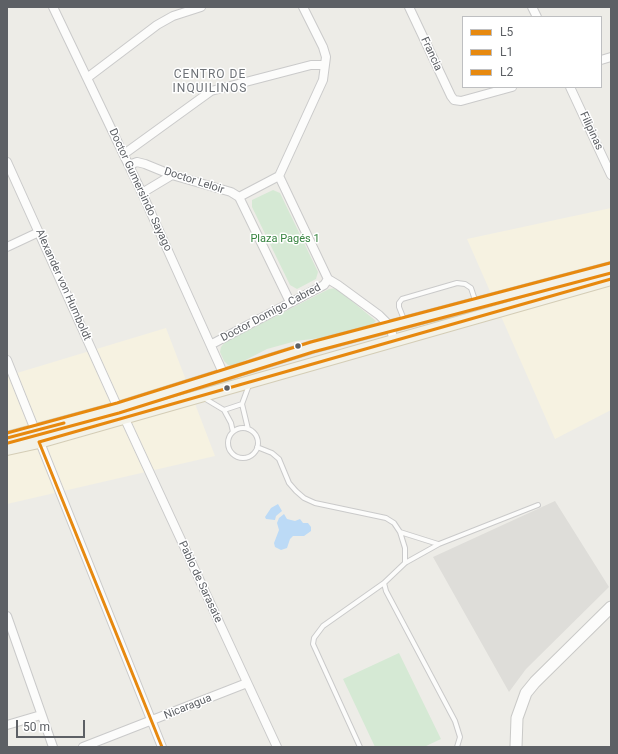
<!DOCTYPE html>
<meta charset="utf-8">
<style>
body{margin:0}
#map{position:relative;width:618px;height:754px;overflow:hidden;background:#edece7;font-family:Roboto,sans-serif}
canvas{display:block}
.frame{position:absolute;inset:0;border:8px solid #5d6065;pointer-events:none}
.legend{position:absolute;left:462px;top:16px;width:140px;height:72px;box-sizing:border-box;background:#fff;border:1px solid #bebfc1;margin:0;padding:5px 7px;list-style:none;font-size:12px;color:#5d6065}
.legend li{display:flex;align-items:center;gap:8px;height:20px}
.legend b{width:20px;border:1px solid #bebfc1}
.scale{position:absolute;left:16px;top:720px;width:69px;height:18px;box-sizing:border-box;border:2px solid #5d6065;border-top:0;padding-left:5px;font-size:12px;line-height:14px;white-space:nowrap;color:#5d6065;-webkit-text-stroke:3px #fff;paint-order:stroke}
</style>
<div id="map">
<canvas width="618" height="754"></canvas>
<div class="frame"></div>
<ul class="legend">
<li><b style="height:5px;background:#e7890f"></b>L5</li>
<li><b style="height:5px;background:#e7890f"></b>L1</li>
<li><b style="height:5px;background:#e7890f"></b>L2</li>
</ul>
<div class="scale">50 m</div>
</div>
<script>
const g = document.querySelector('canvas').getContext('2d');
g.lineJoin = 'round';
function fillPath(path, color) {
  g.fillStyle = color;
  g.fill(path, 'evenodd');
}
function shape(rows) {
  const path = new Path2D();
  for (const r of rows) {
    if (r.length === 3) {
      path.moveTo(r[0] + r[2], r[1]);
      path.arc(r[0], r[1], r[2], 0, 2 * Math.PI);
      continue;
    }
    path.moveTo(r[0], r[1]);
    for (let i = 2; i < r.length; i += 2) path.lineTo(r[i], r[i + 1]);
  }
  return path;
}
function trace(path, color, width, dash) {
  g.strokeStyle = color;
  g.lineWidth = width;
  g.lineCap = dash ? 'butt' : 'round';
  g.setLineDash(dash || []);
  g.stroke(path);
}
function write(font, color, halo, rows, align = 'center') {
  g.font = font + ' Roboto,sans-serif';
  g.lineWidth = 3;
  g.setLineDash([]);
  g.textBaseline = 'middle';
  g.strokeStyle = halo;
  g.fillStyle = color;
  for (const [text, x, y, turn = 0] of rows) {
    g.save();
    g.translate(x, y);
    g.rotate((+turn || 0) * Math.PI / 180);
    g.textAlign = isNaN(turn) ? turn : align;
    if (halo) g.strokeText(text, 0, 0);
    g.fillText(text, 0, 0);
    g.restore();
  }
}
fillPath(shape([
 [611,208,611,410,555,439,467,239],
 [166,328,215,456,7,504,7,376]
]), '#f6f2e1');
fillPath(shape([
 [555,501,609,587,526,669,509,692,433,557]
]), '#deddd9');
fillPath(shape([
 [273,190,280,193,318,272,316,279,297,289,290,285,252,207,252,200],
 [336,288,376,321,369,327,328,337,296,341,267,349,234,366,228,365,224,361,220,352,221,347,225,342,329,289],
 [399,653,441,739,424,747,375,747,343,679]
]), '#d5e9d4');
fillPath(shape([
 [278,504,282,511,276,516,275,520,266,519,265,517,271,508],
 [284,514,287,519,295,521,300,519,303,523,308,523,311,527,311,531,304,536,293,536,290,539,287,548,281,550,275,547,274,543,279,530,277,523,279,518]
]), '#bcdaf6');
const lane = shape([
 [405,322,399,307,399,303,402,299,457,283,465,284,471,288,476,303],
 [204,398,224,410,231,423,233,432],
 [224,410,242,404],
 [243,443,15],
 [248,429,242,404,249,385],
 [257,447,272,453,279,459,289,483,296,491,304,498,315,503,386,518,394,523,400,532,405,548,405,563],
 [400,532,438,544],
 [360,747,313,644,314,638,323,626,384,583],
 [457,747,460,737,455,721,386,591,384,583,405,563,439,544,538,505]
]);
const street = shape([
 [53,7,142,193,224,375],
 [409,7,451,96,454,100,461,101,512,87],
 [532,7,537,17],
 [601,60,611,57],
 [87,78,157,25,173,16,201,7],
 [570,87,611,175],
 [124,154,211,91,311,65,325,65],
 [7,162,118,408],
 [129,165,137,162,145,164,172,175,231,192,239,197,290,302],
 [279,176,328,279,338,285,379,315,390,326,394,341],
 [142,193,172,175],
 [239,197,279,176,323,80,326,57,323,47,303,7],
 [7,247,39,232],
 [212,344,324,285,328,279],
 [7,360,162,747],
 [124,417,277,747],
 [7,616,53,747],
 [7,725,41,715],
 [83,747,247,683]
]);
const secondary = shape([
 [516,747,517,718,526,693,535,682,611,607]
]);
const primary = shape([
 [7,438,118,408,312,347,611,268],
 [7,449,39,442,611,279]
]);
trace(lane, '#cacaca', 6);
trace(street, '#cacaca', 10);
trace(secondary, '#c9c9c7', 13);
trace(primary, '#d4cdb6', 14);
trace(lane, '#fcfcfb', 4);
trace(street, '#fcfcfb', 8);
trace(secondary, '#fcfcfb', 11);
trace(primary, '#f3f2e8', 12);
trace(shape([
 [7,438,64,423],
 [162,747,39,442,611,279]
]), '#e7890f', 3);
trace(shape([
 [8,443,119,413,313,352,611,273]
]), '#e7890f', 3);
trace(shape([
 [7,433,117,403,311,342,610,263]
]), '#e7890f', 3);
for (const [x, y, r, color] of [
 [298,346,3.5,"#5d6065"],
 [227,388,3.5,"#5d6065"]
]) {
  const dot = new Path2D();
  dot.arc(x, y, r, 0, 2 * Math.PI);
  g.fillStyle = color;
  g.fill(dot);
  trace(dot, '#fff', 1.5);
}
write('11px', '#5d6065', '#fff', [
 ["Francia",431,54,65],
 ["Filipinas",591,131,65],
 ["Doctor Leloir",194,181,18],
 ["Doctor Gumersindo Sayago",140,190,65],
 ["Alexander von Humboldt",63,285,66],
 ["Doctor Domigo Cabred",271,313,-28],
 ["Pablo de Sarasate",200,582,65],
 ["Nicaragua",188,707,-22]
]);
write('11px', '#36833f', '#fff', [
 ["Plaza Pagés 1",285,239]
]);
g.letterSpacing = '1px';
write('12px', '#6e7277', '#fff', [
 ["CENTRO DE",210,75],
 ["INQUILINOS",210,89]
]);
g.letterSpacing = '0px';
</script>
